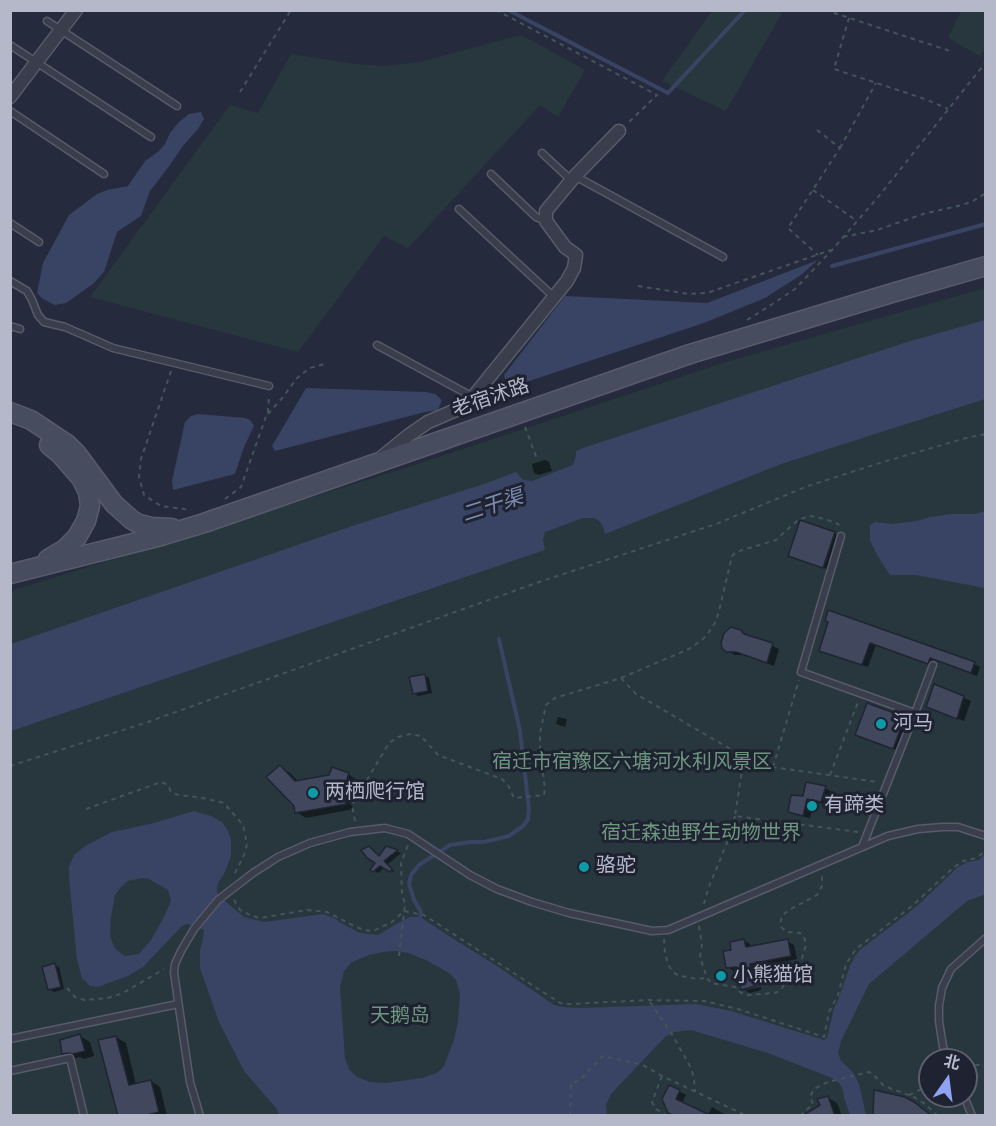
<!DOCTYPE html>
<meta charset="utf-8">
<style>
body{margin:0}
#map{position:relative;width:996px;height:1126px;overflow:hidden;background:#252b3c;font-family:"Nunito Sans","Noto Sans SC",sans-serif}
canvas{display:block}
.frame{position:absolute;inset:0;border:12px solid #b4b8c8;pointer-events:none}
.north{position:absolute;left:918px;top:1048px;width:60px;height:60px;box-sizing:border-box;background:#1e2231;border:2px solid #5a5e6d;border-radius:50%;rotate:14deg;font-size:16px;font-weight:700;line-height:24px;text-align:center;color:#b4b8c8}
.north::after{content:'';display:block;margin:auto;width:21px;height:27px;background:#8ea3f3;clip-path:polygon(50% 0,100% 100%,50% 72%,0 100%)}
</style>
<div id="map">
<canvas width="996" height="1126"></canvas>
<div class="frame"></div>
<div class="north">北</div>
</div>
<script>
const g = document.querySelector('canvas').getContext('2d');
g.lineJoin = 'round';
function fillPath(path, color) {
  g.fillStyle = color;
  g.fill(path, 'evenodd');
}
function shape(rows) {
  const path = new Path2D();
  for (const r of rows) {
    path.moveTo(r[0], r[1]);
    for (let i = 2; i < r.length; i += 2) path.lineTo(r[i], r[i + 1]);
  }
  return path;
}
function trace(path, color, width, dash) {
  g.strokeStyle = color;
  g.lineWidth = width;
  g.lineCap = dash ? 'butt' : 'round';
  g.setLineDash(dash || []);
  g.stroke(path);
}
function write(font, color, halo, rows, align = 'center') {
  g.font = font + ' "Nunito Sans","Noto Sans SC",sans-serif';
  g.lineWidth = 6;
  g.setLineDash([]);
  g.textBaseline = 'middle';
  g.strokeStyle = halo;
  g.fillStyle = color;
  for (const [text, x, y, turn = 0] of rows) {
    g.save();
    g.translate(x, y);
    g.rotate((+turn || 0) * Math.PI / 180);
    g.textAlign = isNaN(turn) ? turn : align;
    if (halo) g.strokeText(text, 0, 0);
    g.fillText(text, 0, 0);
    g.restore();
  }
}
fillPath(shape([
 [712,11,783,11,726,111,662,81],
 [961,11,985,11,985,49,980,56,948,38],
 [521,35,585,70,558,117,540,105,408,248,384,236,298,352,90,297,230,105,258,113,291,54,355,64,384,66,420,62],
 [985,288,985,1115,11,1115,11,591,418,464,726,362],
 [930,1060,966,1060,966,1096,930,1096]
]), '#27373d');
fillPath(shape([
 [201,112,204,119,198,129,182,147,170,165,150,191,141,216,117,232,104,272,93,284,66,303,55,305,43,299,37,293,43,263,69,215,97,194,107,190,128,186,145,161,159,151,165,144,170,133,179,122,189,114],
 [818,260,801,275,765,298,704,323,508,388,504,375,565,296,707,303],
 [985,320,985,399,781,464,605,534,602,524,598,520,594,518,583,518,545,532,543,539,545,550,11,731,11,644,361,523,487,483,516,472,523,480,532,481,573,465,576,456,576,451,583,448,907,342],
 [306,388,426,392,435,394,442,400,438,410,425,412,275,451,272,446],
 [198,414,245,418,250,420,254,426,244,447,235,474,173,490,172,481,185,422,191,416],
 [985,511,985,588,916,575,890,575,877,555,870,540,870,525,875,522,892,524,917,521,930,517,951,514,975,514],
 [194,811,211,816,222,822,228,831,231,840,231,856,225,872,218,883,217,890,218,895,244,917,264,922,323,914,334,918,341,923,360,933,378,935,403,920,411,917,420,917,460,943,494,964,554,1005,563,1007,579,1008,696,1004,731,1011,824,1040,827,1038,834,1008,838,1000,850,966,855,956,861,949,916,907,958,867,967,862,979,860,985,854,986,894,967,901,869,984,841,1041,838,1053,841,1061,853,1072,859,1084,866,1115,850,1115,844,1098,843,1090,839,1083,832,1078,768,1053,691,1030,674,1032,665,1037,611,1094,606,1105,607,1115,280,1116,276,1108,244,1071,219,1022,200,968,200,950,203,938,204,930,187,924,182,926,143,967,128,976,98,987,90,986,82,978,77,960,69,878,69,867,74,855,85,846,112,832,154,823],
 [142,878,149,879,168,890,171,901,164,917,151,940,139,954,125,956,118,951,114,947,110,935,111,917,115,895,120,888,128,881],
 [395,951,408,953,426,960,449,973,456,980,460,994,458,1021,454,1040,444,1066,437,1073,422,1078,386,1083,370,1082,357,1077,349,1069,345,1058,340,987,344,971,352,962,369,955,383,952]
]), '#394363');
fillPath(shape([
 [545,460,549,462,552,471,539,475,534,473,532,464],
 [834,533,841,537,830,570,797,559,790,555],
 [830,622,974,664,980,667,977,676,936,660,934,666,876,645,868,667,826,653],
 [740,631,779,649,774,666,744,655,735,655,727,651],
 [424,675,429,678,432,693,418,696,414,693],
 [935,686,971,701,964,721,935,710],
 [558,717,567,719,565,727,556,724],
 [904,718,911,722,900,751,864,738],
 [280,767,290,773,299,782,348,774,357,780,350,803,354,809,306,818,296,812],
 [825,788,832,792,828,805,814,802,810,818,796,815,790,811,804,798],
 [369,847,381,857,387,847,401,853,388,864,395,873,385,867,378,873,372,869,377,862],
 [743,940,750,944,751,948,787,941,794,945,797,959,756,967,760,984,746,987,746,990,761,987,761,990,750,993,743,989,738,971,734,971,727,967,733,951],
 [54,965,59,967,64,989,54,992,49,989],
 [80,1036,90,1042,94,1056,84,1059,80,1057,73,1059,64,1053],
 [116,1037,126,1043,136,1085,151,1081,160,1087,167,1116,119,1116],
 [679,1091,686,1095,682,1103,708,1115,712,1107,728,1116,676,1116,669,1112],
 [827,1097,837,1103,842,1116,808,1116,822,1106]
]), '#0007');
trace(shape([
 [508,10,668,93,745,10],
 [832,266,986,224],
 [420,917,421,912,414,900,409,884,411,875,419,865,450,845,471,842,484,842,509,836,523,826,528,819,529,809,520,731,499,639]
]), '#394363', 4);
const building = shape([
 [800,520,835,532,823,568,788,556,800,520],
 [828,610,975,662,971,673,930,658,928,664,870,643,862,665,819,651,828,622,825,621,828,610],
 [731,627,741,630,744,634,773,643,767,663,736,652,726,652,722,648,721,643,724,633,731,627],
 [425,674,428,691,413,694,409,677,425,674],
 [934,684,964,696,957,719,926,707,934,684],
 [867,703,905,717,893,749,855,735,867,703],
 [280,765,295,781,329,775,332,767,349,773,341,797,347,804,295,813,294,806,266,777,280,765],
 [806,782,826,786,821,802,807,799,803,816,788,812,791,795,803,796,806,782],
 [369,846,379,856,386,846,398,850,384,861,392,869,390,872,380,866,373,872,370,870,375,863,367,858,361,850,369,846],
 [744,939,746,947,788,939,791,956,750,964,755,986,741,990,736,967,726,968,723,951,731,950,730,942,744,939],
 [55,963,61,987,48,990,42,967,55,963],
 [80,1034,85,1051,73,1054,69,1053,62,1054,60,1040,80,1034],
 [116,1036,129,1085,151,1080,159,1112,143,1116,118,1116,98,1040,116,1036],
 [669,1085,680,1090,676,1099,712,1116,674,1116,668,1113,662,1099,669,1085],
 [874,1090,905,1097,914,1102,932,1116,873,1116,874,1090],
 [828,1096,835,1116,802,1116,820,1105,817,1099,828,1096]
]);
fillPath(building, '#41475c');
trace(building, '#202433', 1.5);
const lane = shape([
 [47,21,177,106],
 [10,45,151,137],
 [10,111,104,174],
 [542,153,572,181],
 [491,174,536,217,546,221],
 [575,176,723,257],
 [459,209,554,297],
 [10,223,39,242],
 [10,281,27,291,32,300,38,315,44,322,65,327,113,348,269,386],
 [10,326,20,329],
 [377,345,473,397],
 [841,536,801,672,915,713,862,847],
 [915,713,933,665],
 [10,1039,178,1004],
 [949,1060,943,1047,939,1021,939,1006,942,988,951,969,986,938],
 [10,1071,70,1058,84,1116],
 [964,1096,972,1116],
 [200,1116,190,1082,174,973,175,964,181,951,194,929,218,900,253,873,278,857,310,843,350,832,385,828,408,834,470,875,497,889,532,902,569,913,652,931,668,930,687,922,888,836,918,829,942,827,958,827,986,836]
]);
const street = shape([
 [10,97,76,10],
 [382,457,409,435,428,422,456,410,473,397,567,281,574,268,576,255,565,247,546,221,546,211,575,176,619,131]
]);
const secondary = shape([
 [10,412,31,420,67,444,77,454,114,504,132,520,139,524,151,527,172,528],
 [48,559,65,549,77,537,86,521,90,506,88,492,81,478,60,454,49,445],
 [10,574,161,536,204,523,690,354,892,293,986,266]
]);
trace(lane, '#575b6a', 9);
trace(street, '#575b6a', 15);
trace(secondary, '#575b6a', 21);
trace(shape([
 [496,10,657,95,628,123],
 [825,10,950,51],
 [849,18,834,69,925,99,948,109],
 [240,92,291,10],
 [817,130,840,148,788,228,818,255],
 [840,148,876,83],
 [813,190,857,221],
 [843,237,877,230,923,214,962,205,973,201,986,193],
 [638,286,689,294,707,293,831,250],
 [747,320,771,305,795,289,832,250,879,196,986,62],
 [171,371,141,459,139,477,144,495,161,506,191,510],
 [268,414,283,397,297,378,310,368,324,364],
 [525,427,537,459],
 [225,499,241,487,268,411,269,395],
 [621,678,636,694,732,750,743,763],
 [10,766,145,723,539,582,716,524,808,486,883,462,966,438,986,434],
 [773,767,799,680],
 [830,775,858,702],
 [86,809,161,782,168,785,171,792,178,795,198,797,224,803,243,825,247,844,244,855,233,877],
 [355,821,352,805,389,743,398,737,410,734,421,736,438,755,502,779,508,785,514,798,544,795,545,789,540,751,540,733,546,705,555,698,621,678,689,649,702,640,709,632,716,621,719,611,732,556,736,552,776,540,798,520,810,516,825,519,838,524,841,528],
 [858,832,735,816,743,763,878,782],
 [234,900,240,910,250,915,259,918,307,910,327,912,354,926,364,930,373,931,392,922,404,911,424,915,560,1003,569,1004,649,1000,704,1001,738,1009,824,1037,829,1012,838,995,846,964,856,949,912,906,953,868,963,861,976,858,983,853,986,850],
 [704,904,708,889,729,838,735,816],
 [699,926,702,945,700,957,707,978,711,983,735,987,740,992,747,995,774,993,780,991,802,958,806,945,804,937,800,933,787,932,782,928,780,924,781,920,783,915,789,910,817,895,822,886,822,873],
 [664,939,665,954,669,966,673,972,679,976,687,977,697,979,706,978],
 [399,956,405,904,402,894,401,864,408,845],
 [67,988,75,997,84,1000,108,998,123,993,164,969],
 [650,1002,673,1036,691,1068,694,1079,695,1092],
 [966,1065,980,1065,986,1067],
 [662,1076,652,1102,656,1109,667,1116],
 [909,1095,930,1085],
 [570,1116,571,1083,579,1081,603,1056,643,1065,662,1076,747,1116],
 [800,1116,813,1104,810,1097,814,1089,828,1082,869,1072,873,1074,884,1086,914,1097,925,1104,938,1116]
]), '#45545a', 2, [4.5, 4.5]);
trace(lane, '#393d4c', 6);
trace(street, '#393d4c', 12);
trace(secondary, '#474c5f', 18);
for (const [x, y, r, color] of [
 [881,724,6,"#0f9aa8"],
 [313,793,6,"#0f9aa8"],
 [812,806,6,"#0f9aa8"],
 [584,867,6,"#0f9aa8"],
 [721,976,6,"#0f9aa8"]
]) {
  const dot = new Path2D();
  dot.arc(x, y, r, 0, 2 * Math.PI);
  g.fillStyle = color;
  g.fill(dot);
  trace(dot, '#1e2231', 2);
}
write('20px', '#b4b8c8', '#1e2231', [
 ["老宿沭路",491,399,-19]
]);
write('20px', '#b4b8c8', '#1e2231', [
 ["河马",893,724],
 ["两栖爬行馆",325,793],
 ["有蹄类",824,806],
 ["骆驼",596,867],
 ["小熊猫馆",733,976]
], 'left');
write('20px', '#6d977e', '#1e2231', [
 ["宿迁市宿豫区六塘河水利风景区",632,763],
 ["宿迁森迪野生动物世界",701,834],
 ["天鹅岛",400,1017]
]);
write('italic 21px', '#7d8aae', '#1e2231', [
 ["二干渠",493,507,-18]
]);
</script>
